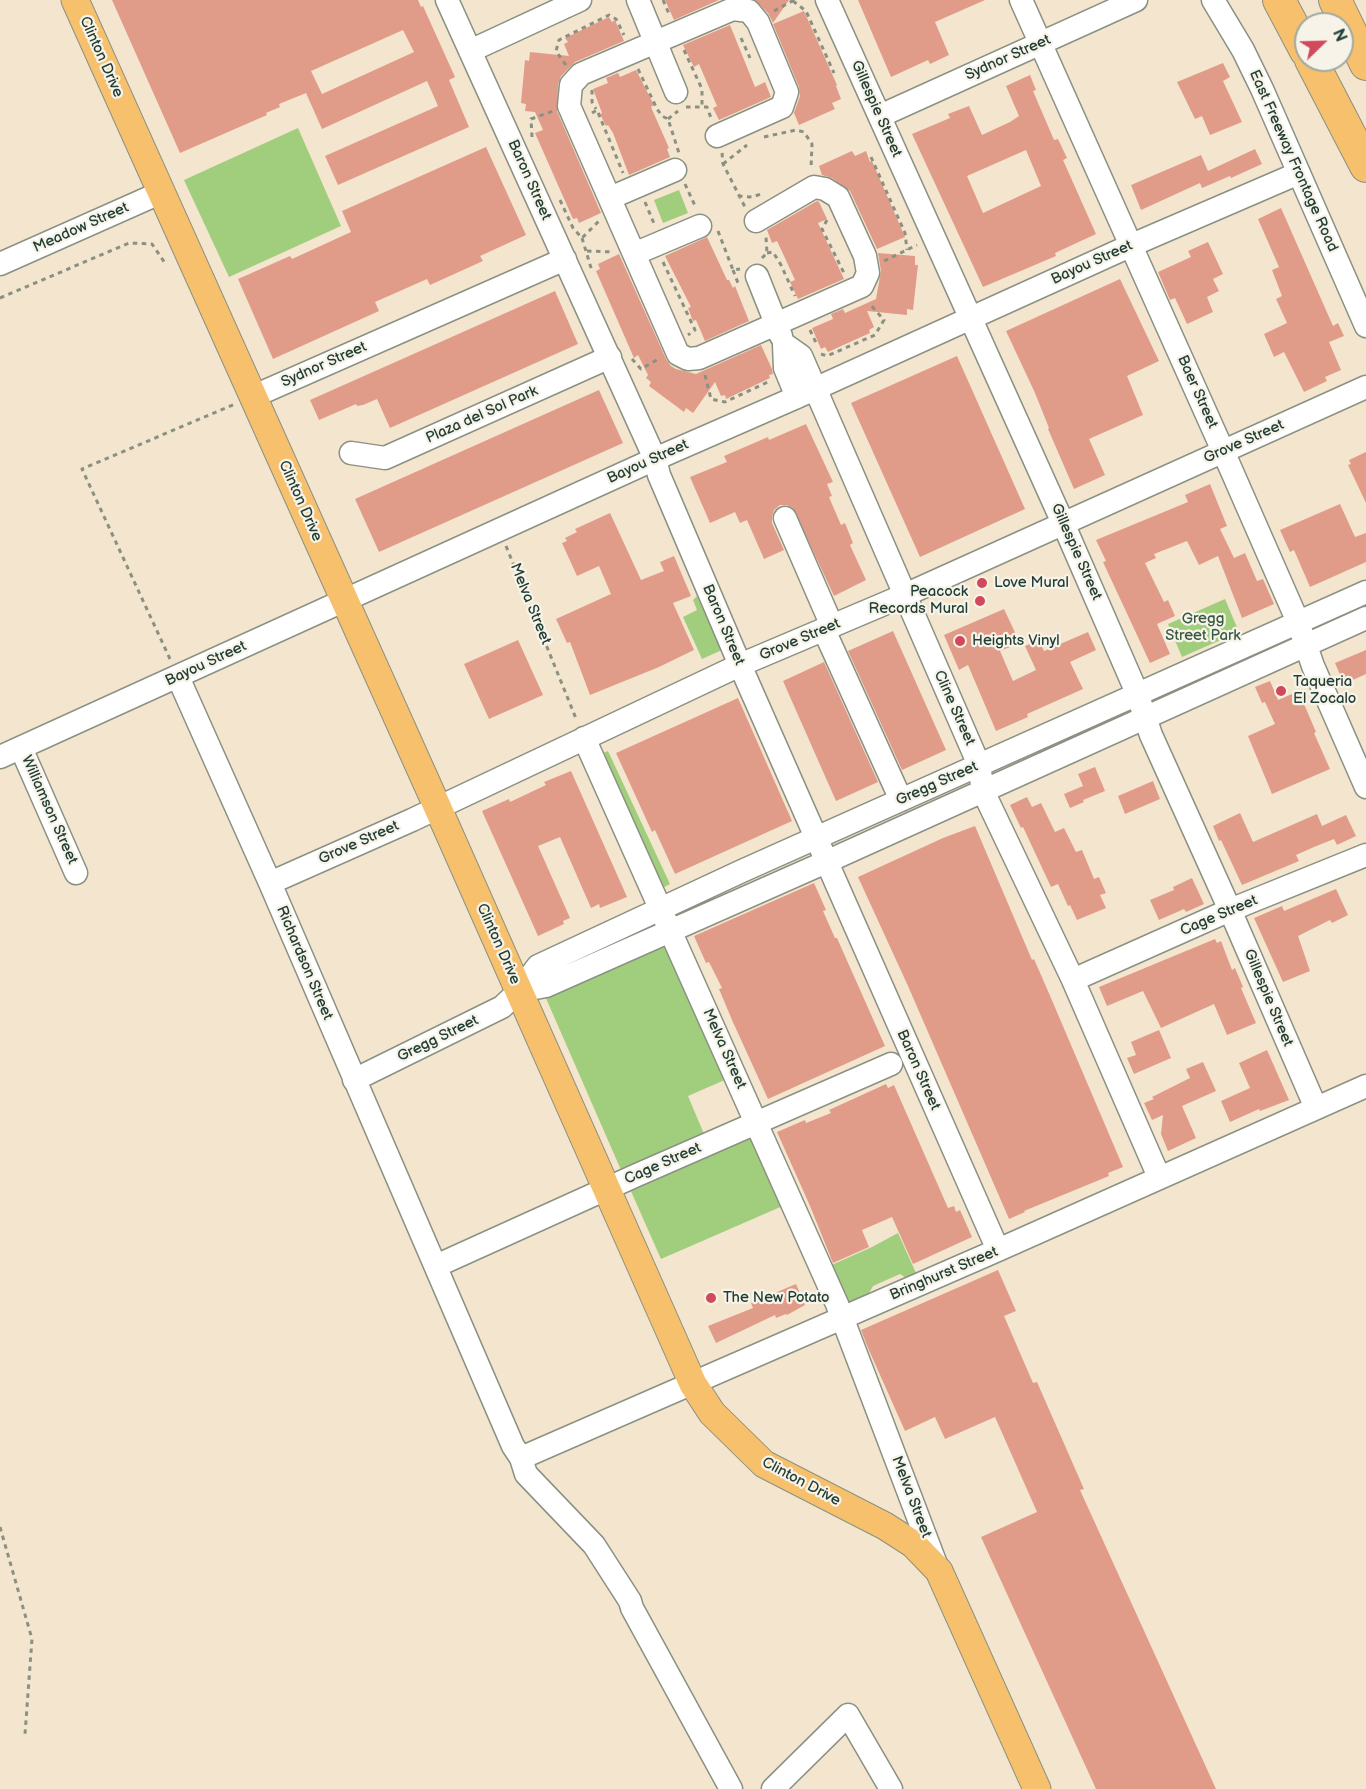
<!DOCTYPE html>
<style>
body{margin:0}
#map{position:relative;width:1366px;height:1789px;overflow:hidden;background:#f4e5cf;font-family:"Balsamiq Sans",sans-serif}
canvas{display:block}
.north{position:absolute;left:1294px;top:12px;width:60px;height:60px;box-sizing:border-box;background:#f7f3e8;border:2px solid #a1aaa0;border-radius:50%;rotate:67deg;font-size:16px;font-weight:700;line-height:24px;text-align:center;color:#1f3d34}
.north::after{content:'';display:block;margin:auto;width:21px;height:27px;background:#d1495b;clip-path:polygon(50% 0,100% 100%,50% 72%,0 100%)}
</style>
<div id="map">
<canvas width="1366" height="1789"></canvas>
<div class="north">N</div>
</div>
<script>
const g = document.querySelector('canvas').getContext('2d');
g.lineJoin = 'round';
function fillPath(path, color) {
  g.fillStyle = color;
  g.fill(path, 'evenodd');
}
function shape(rows) {
  const path = new Path2D();
  for (const r of rows) {
    path.moveTo(r[0], r[1]);
    for (let i = 2; i < r.length; i += 2) path.lineTo(r[i], r[i + 1]);
  }
  return path;
}
function trace(path, color, width, dash) {
  g.strokeStyle = color;
  g.lineWidth = width;
  g.lineCap = dash ? 'butt' : 'round';
  g.setLineDash(dash || []);
  g.stroke(path);
}
function write(font, color, halo, rows, align = 'center') {
  g.font = font + ' "Balsamiq Sans",sans-serif';
  g.lineWidth = 4.5;
  g.setLineDash([]);
  g.textBaseline = 'middle';
  g.strokeStyle = halo;
  g.fillStyle = color;
  for (const [text, x, y, turn = 0] of rows) {
    g.save();
    g.translate(x, y);
    g.rotate((+turn || 0) * Math.PI / 180);
    g.textAlign = isNaN(turn) ? turn : align;
    if (halo) g.strokeText(text, 0, 0);
    g.fillText(text, 0, 0);
    g.restore();
  }
}
fillPath(shape([
 [298,128,341,226,229,277,184,180],
 [679,190,688,213,663,223,654,200],
 [697,596,722,650,702,659,683,617,697,610,693,600],
 [1225,599,1239,632,1182,657,1168,624],
 [608,751,670,884,659,890,596,756],
 [668,942,727,1079,688,1096,704,1134,621,1170,545,996],
 [754,1135,785,1205,661,1259,630,1189],
 [898,1233,916,1273,906,1278,900,1274,873,1286,868,1295,848,1303,827,1267,872,1247]
]), '#a1ce7c');
fillPath(shape([
 [112,0,418,0,421,7,423,6,455,77,449,80,469,127,338,185,325,156,438,106,427,81,322,129,306,93,279,104,280,107,266,113,267,115,180,153],
 [403,30,414,52,322,94,311,71],
 [665,0,719,0,674,20],
 [755,0,789,0,773,23,768,13],
 [858,0,985,0,935,22,949,55,930,64,928,60,891,77],
 [804,11,837,85,836,86,841,99,832,103,835,109,799,125,794,113,800,96,799,87,773,24],
 [609,17,612,22,615,20,624,41,575,62,561,76,558,84,557,111,601,213,579,223,577,218,573,219,535,133,543,130,535,112,525,111,526,104,521,103,525,60,529,61,530,52,569,56,564,44,568,42,565,38],
 [730,25,755,87,765,82,771,97,719,120,713,108,717,106,699,64,694,67,683,45],
 [1223,63,1230,77,1223,81,1242,122,1210,135,1202,116,1195,119,1177,82],
 [636,70,654,105,651,107,669,148,667,149,670,157,629,175,613,133,608,125,606,126,600,114,602,113,593,89,608,83,606,78,618,73,620,77],
 [1030,75,1036,90,1033,91,1054,140,1058,139,1067,158,1063,160,1096,234,1055,253,1056,256,983,287,912,134,950,118,948,114,969,106,982,135,1010,122,1019,116,1006,86],
 [1026,150,1041,186,983,213,967,176],
 [486,147,526,235,480,256,483,261,430,285,427,279,375,302,379,311,273,359,238,279,290,256,292,259,351,232,342,211],
 [1255,149,1262,164,1231,178,1230,176,1202,188,1200,183,1141,210,1131,185,1201,155,1208,171],
 [852,151,855,156,866,151,870,162,872,161,905,237,877,249,850,191,832,178,822,175,819,166],
 [817,201,819,202,827,219,818,223,844,279,798,299,790,282,795,280,784,256,777,241,772,243,767,230],
 [1281,208,1333,326,1338,323,1344,336,1329,342,1341,370,1325,377,1327,381,1304,392,1284,352,1274,357,1264,334,1287,323,1276,299,1282,296,1272,270,1279,267,1258,219],
 [707,237,727,280,729,280,733,288,735,286,749,321,705,341,696,320,693,321,688,308,691,307,665,256],
 [1208,242,1223,274,1213,279,1219,291,1207,297,1213,312,1187,324,1175,298,1170,300,1158,272,1191,257,1188,251],
 [878,253,915,256,915,265,918,265,913,310,907,309,907,315,867,311,874,327,869,330,870,333,828,352,825,347,821,349,812,328,833,319,831,314,843,309,845,313,876,299,881,271],
 [619,254,666,359,671,366,676,369,696,374,761,345,772,369,773,374,769,375,770,378,726,399,725,395,721,396,715,382,693,413,686,408,684,412,649,386,651,382,646,378,648,375,638,355,634,358,596,271,600,269,598,264],
 [1120,279,1159,361,1127,376,1143,415,1089,439,1105,475,1074,489,1048,429,1049,428,1035,393,1006,331],
 [555,291,578,344,390,428,377,399,363,405,357,406,356,404,319,420,310,400],
 [957,356,1025,509,920,557,851,403],
 [599,390,623,443,379,552,355,499],
 [806,424,833,482,827,484,832,496,829,497,841,525,845,523,853,543,850,545,866,580,834,596,793,508,787,505,780,505,774,510,772,517,772,523,784,550,764,559,747,520,740,523,735,512,710,523,690,477,727,462,724,456,768,437,769,440],
 [1366,452,1366,503,1348,465,1351,464,1349,460],
 [1210,484,1227,526,1220,529,1234,558,1245,553,1257,581,1263,579,1274,604,1242,618,1218,556,1199,565,1187,541,1154,554,1156,558,1145,563,1164,602,1168,600,1175,616,1157,624,1170,654,1150,663,1103,562,1106,561,1096,540,1188,502,1185,495],
 [1340,504,1355,537,1366,533,1366,562,1310,587,1294,550,1290,552,1280,530],
 [610,513,641,580,664,571,660,562,674,556,691,596,673,603,694,650,659,667,590,695,570,642,567,643,556,619,611,594,599,566,577,576,562,543,567,541,565,538,577,532,575,529],
 [1004,609,1020,643,1000,651,1013,681,1036,670,1025,646,1039,640,1044,651,1088,632,1096,650,1070,662,1083,689,1027,714,1028,717,996,731,968,665,959,670,944,635],
 [893,631,946,750,902,770,848,651],
 [518,640,543,695,489,719,464,664],
 [1366,650,1366,674,1344,684,1335,663],
 [824,662,878,782,836,801,783,681],
 [1270,681,1278,700,1301,690,1306,703,1304,704,1316,732,1314,733,1330,769,1272,794,1248,736,1275,724,1265,702,1262,703,1255,687],
 [738,698,792,821,675,874,655,830,652,832,616,753],
 [1095,767,1105,791,1083,800,1084,802,1070,808,1064,794,1083,786,1078,774],
 [571,771,627,897,600,908,599,904,591,908,560,837,538,846,570,918,563,921,564,924,538,936,482,811,509,799,510,802,546,785,544,782],
 [1153,781,1160,799,1125,814,1118,796],
 [1027,797,1032,807,1041,803,1055,832,1064,828,1076,852,1082,850,1094,879,1099,877,1106,893,1100,895,1106,908,1077,920,1070,905,1068,906,1058,884,1051,887,1023,827,1021,828,1010,805],
 [1240,813,1253,842,1317,814,1322,826,1346,815,1356,836,1337,845,1334,839,1314,847,1296,855,1299,861,1242,885,1221,840,1219,841,1213,826],
 [975,826,1032,960,1034,959,1048,991,1123,1167,1108,1173,1109,1176,1024,1211,1025,1212,1009,1219,908,986,858,877,943,838],
 [1192,878,1204,904,1186,912,1184,909,1159,920,1150,900,1174,890,1173,887],
 [814,883,826,910,823,911,835,938,837,938,885,1046,768,1099,732,1020,719,989,722,988,709,962,706,963,694,936],
 [1336,889,1348,915,1332,923,1330,920,1298,936,1310,971,1283,982,1254,918,1282,906,1284,911],
 [1215,939,1217,943,1221,941,1232,970,1235,968,1243,987,1241,988,1256,1023,1227,1035,1214,1004,1161,1028,1143,991,1107,1006,1099,987],
 [1159,1030,1171,1058,1134,1074,1127,1058,1136,1055,1131,1042],
 [1267,1050,1289,1100,1260,1111,1259,1109,1230,1122,1221,1101,1250,1088,1239,1063],
 [1203,1062,1216,1091,1182,1106,1196,1138,1168,1151,1161,1134,1163,1115,1152,1120,1144,1103,1154,1099,1152,1097,1190,1078,1186,1069],
 [886,1084,888,1088,894,1085,948,1208,954,1206,956,1212,960,1210,972,1237,913,1264,892,1217,862,1230,869,1247,833,1263,810,1206,777,1132,805,1120,806,1123,831,1113,829,1110],
 [998,1270,1016,1311,1004,1316,1033,1383,1037,1382,1084,1489,1080,1490,1216,1789,1096,1789,981,1537,1037,1512,995,1417,945,1439,935,1417,905,1431,868,1348,861,1330],
 [796,1284,805,1305,787,1315,786,1314,776,1318,775,1315,716,1343,708,1326,753,1308,751,1303]
]), '#e19c89');
const minor = shape([
 [447,0,646,439,655,459,659,475,740,665,998,1250],
 [638,0,676,92],
 [827,0,1063,523,1137,693,1151,735,1230,910,1316,1108],
 [1021,0,1223,451,1298,622,1313,666,1366,787],
 [1213,0,1243,50,1262,89,1366,326],
 [470,51,580,0],
 [880,116,1136,0],
 [717,136,782,107,787,92,758,22,749,11,733,9,581,74,571,85,569,106,678,354,688,359,699,358,862,286,868,273,865,256,838,197,825,189,814,187,756,221],
 [610,198,675,170],
 [634,254,700,226],
 [0,264,162,192],
 [757,276,781,336],
 [252,397,565,259],
 [797,397,785,368,784,344,801,356,979,765,983,791,1073,980,1159,1177],
 [351,453,385,458,610,357],
 [785,518,832,626],
 [824,630,901,800],
 [178,677,270,883,513,1446,521,1458,526,1474,594,1545,630,1601,632,1608,731,1789],
 [584,738,837,1304,937,1567],
 [21,748,76,873],
 [0,757,655,459,797,397,1132,245,1299,173],
 [270,883,412,820,740,665,905,595,1366,387],
 [1073,980,1230,910,1366,855],
 [519,991,546,986,826,862,1366,618],
 [354,1080,502,1007,519,991,538,966,742,871,1366,592],
 [436,1266,637,1175,891,1064],
 [521,1458,998,1250,1366,1086],
 [773,1789,848,1715,891,1789]
]);
const major = shape([
 [75,0,437,806,693,1384,712,1413,764,1464,885,1526,913,1544,939,1571,1037,1789]
]);
const highway = shape([
 [1279,0,1306,51],
 [1335,0,1366,64],
 [1311,60,1366,166]
]);
trace(minor, '#8a9182', 25);
trace(major, '#8a9182', 29);
trace(highway, '#8a9182', 34);
trace(shape([
 [663,0,670,16],
 [793,1,806,11,834,73],
 [774,11,794,0],
 [741,38,750,58],
 [684,50,702,89,702,107],
 [566,65,556,51,559,40,609,15,616,19,624,35],
 [638,69,657,109,662,116,668,119,679,153],
 [592,90,592,102,596,109],
 [686,107,707,107,711,118],
 [592,113,597,110,623,173],
 [668,119,678,111],
 [532,137,531,119,553,111],
 [764,137,796,130,804,132,812,144,811,168],
 [722,153,723,164,745,207],
 [871,157,905,233,907,250],
 [723,164,747,145],
 [685,184,696,208],
 [738,196,752,197,764,193],
 [560,200,573,228,582,238,599,221],
 [645,202,655,226],
 [827,220,822,229,844,273],
 [718,231,733,270,740,269],
 [582,238,592,271],
 [587,251,613,252],
 [767,253,773,252,781,265,795,296],
 [762,258,767,253,766,237],
 [884,261,917,245],
 [663,262,695,330,688,335],
 [733,270,738,283],
 [0,298,129,243,152,244,165,263],
 [810,330,817,345],
 [821,354,827,356,875,335,884,320,869,303],
 [632,359,641,369,660,358],
 [705,375,711,399,725,402,770,381],
 [506,546,577,721],
 [170,659,82,469,235,404],
 [0,1527,32,1639,25,1734]
]), '#8a9182', 3, [4.5, 4.5]);
trace(minor, '#fff', 22);
trace(major, '#f7c06c', 27);
trace(highway, '#f7c06c', 32);
for (const [x, y, r, color] of [
 [982,583,6,"#d1495b"],
 [980,601,6,"#d1495b"],
 [960,641,6,"#d1495b"],
 [1281,691,6,"#d1495b"],
 [711,1298,6,"#d1495b"]
]) {
  const dot = new Path2D();
  dot.arc(x, y, r, 0, 2 * Math.PI);
  g.fillStyle = color;
  g.fill(dot);
  trace(dot, '#f7f3e8', 2);
}
write('15px', '#1f3d34', '#f7f3e8', [
 ["Clinton Drive",101,57,66],
 ["Sydnor Street",1008,58,-24],
 ["Gillespie Street",876,109,66],
 ["East Freeway Frontage Road",1293,161,66],
 ["Baron Street",529,180,66],
 ["Meadow Street",81,228,-24],
 ["Bayou Street",1092,263,-24],
 ["Sydnor Street",324,365,-24],
 ["Baer Street",1197,392,66],
 ["Plaza del Sol Park",482,415,-24],
 ["Grove Street",1244,442,-24],
 ["Bayou Street",648,462,-24],
 ["Clinton Drive",300,501,66],
 ["Gillespie Street",1076,552,66],
 ["Melva Street",530,604,68],
 ["Baron Street",723,625,67],
 ["Grove Street",800,640,-23],
 ["Bayou Street",206,664,-25],
 ["Cline Street",954,708,66],
 ["Gregg Street",937,784,-24],
 ["Williamson Street",49,810,66],
 ["Grove Street",359,843,-24],
 ["Cage Street",1219,916,-23],
 ["Clinton Drive",498,944,66],
 ["Richardson Street",304,963,67],
 ["Gillespie Street",1268,998,67],
 ["Gregg Street",438,1039,-26],
 ["Melva Street",724,1049,66],
 ["Baron Street",918,1070,66],
 ["Cage Street",663,1164,-24],
 ["Bringhurst Street",944,1274,-23],
 ["Clinton Drive",801,1482,28],
 ["Melva Street",911,1497,69]
]);
write('15px', '#1f3d34', '#f7f3e8', [
 ["Love Mural",994,583],
 ["Peacock",968,592,"right"],
 ["Records Mural",968,609,"right"],
 ["Heights Vinyl",972,641],
 ["Taqueria",1293,682],
 ["El Zocalo",1293,699],
 ["The New Potato",723,1298]
], 'left');
write('15px', '#395a42', '#f7f3e8', [
 ["Gregg",1203,619],
 ["Street Park",1203,636]
]);
</script>
